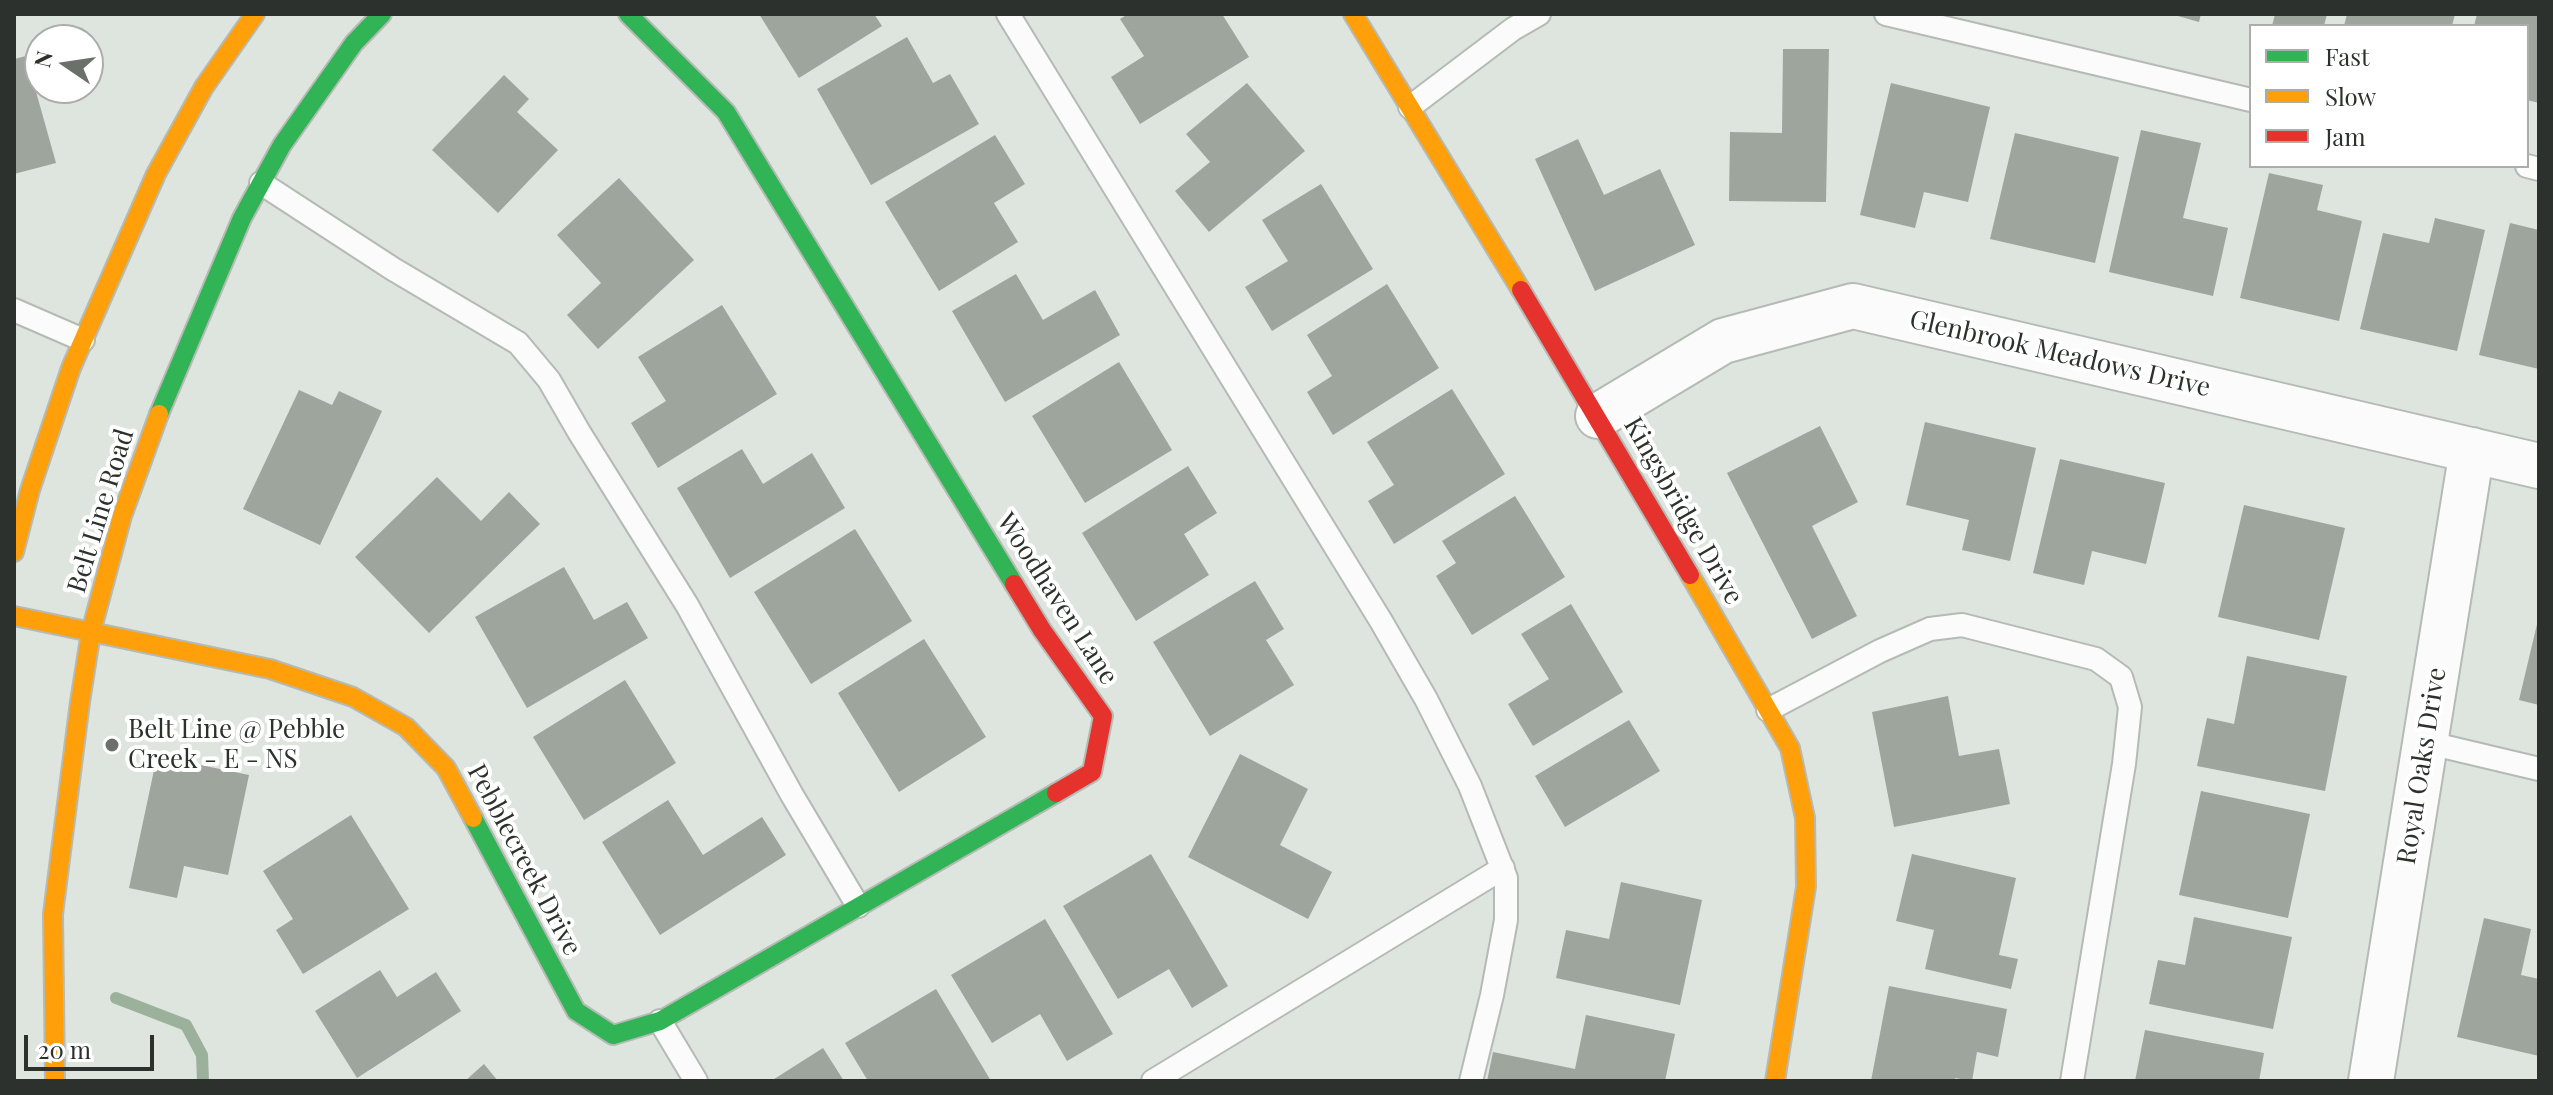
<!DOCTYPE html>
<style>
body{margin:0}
#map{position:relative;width:2553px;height:1095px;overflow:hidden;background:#dee4de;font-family:"Playfair Display",serif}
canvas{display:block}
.frame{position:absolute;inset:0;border:16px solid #2d312d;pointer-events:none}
.legend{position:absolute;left:2249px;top:24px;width:280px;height:144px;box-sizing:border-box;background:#fff;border:2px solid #abadab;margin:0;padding:10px 14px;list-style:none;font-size:24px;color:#2d312d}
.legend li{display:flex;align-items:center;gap:16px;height:40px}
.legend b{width:40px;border:2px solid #abadab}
.north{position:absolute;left:24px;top:24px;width:80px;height:80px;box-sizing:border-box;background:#fff;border:2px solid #abadab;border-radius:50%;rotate:283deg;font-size:22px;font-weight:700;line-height:32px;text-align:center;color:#2d312d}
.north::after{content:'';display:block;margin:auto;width:28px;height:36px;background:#6b706b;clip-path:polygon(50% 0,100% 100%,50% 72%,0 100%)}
.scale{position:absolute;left:24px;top:1035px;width:130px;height:36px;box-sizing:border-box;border:4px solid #2d312d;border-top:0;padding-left:10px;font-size:24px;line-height:28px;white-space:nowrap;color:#2d312d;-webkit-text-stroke:6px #fff;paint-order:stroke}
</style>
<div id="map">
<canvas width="2553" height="1095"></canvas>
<div class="frame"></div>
<ul class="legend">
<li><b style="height:10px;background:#30b455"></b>Fast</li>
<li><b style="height:10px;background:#ff9f0a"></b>Slow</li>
<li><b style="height:10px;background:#e5322d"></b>Jam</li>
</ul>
<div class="north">N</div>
<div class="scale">20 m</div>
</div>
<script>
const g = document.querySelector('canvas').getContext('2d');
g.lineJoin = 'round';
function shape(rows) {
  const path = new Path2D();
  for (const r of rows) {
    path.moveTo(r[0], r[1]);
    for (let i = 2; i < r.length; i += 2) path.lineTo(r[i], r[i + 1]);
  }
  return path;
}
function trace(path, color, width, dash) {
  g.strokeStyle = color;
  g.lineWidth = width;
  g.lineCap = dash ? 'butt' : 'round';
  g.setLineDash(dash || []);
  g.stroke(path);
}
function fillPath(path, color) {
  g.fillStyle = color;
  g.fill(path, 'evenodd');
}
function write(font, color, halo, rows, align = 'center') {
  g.font = font + ' "Playfair Display",serif';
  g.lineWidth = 8;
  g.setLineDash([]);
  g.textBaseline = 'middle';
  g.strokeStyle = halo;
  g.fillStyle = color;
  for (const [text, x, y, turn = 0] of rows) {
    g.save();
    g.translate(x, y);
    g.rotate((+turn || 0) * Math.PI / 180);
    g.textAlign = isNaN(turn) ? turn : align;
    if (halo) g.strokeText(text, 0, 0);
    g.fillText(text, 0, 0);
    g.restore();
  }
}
trace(shape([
 [116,998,186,1025,202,1055,203,1081]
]), '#9cb19c', 12);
fillPath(shape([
 [759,14,874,14,882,26,799,78],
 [1128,14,1222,14,1249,57,1140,124,1111,77,1144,56,1120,19],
 [2171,14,2201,14,2199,22],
 [2275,14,2327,14,2324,26,2272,26],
 [2347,14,2455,14,2452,26,2344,26],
 [2477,14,2539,14,2539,103,2527,100,2527,26,2474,26],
 [907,37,933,83,950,74,979,124,871,185,817,89],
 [1783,49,1829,49,1826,202,1729,201,1730,132,1782,133],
 [26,56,56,163,14,174,14,59],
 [504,75,529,99,517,112,558,150,498,213,432,150],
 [1247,83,1305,151,1209,232,1175,191,1210,162,1186,134],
 [1891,83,1990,107,1968,202,1924,192,1915,228,1860,215],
 [2141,130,2201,143,2183,218,2228,228,2213,296,2109,272],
 [2015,133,2119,157,2095,263,1990,239],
 [995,135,1025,184,994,203,1018,242,939,291,885,202],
 [1578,139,1604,195,1660,169,1695,245,1595,291,1535,159],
 [2269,173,2323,185,2317,210,2362,221,2339,321,2240,298],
 [619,178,694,260,598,349,567,315,601,283,557,235],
 [1321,184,1373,269,1272,331,1245,287,1288,261,1262,220],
 [2435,218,2485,230,2457,351,2360,329,2383,233,2429,243],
 [2510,223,2539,230,2539,369,2479,355],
 [1016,274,1043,320,1095,290,1120,335,1005,402,952,311],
 [1387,284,1439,368,1333,435,1307,392,1332,376,1307,335],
 [722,305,777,394,658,468,631,423,666,401,638,357],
 [1119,362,1172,450,1085,503,1032,416],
 [1452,389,1505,474,1394,544,1368,501,1394,485,1367,442],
 [299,390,332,405,339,391,382,411,320,545,243,509],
 [1925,422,2036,448,2010,561,1962,550,1969,520,1906,505],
 [1820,426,1858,502,1812,526,1857,616,1812,639,1727,473],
 [742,449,763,484,812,453,845,508,730,578,677,488],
 [2060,459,2165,483,2146,564,2092,551,2084,585,2033,573],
 [1188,466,1217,513,1184,534,1209,575,1136,621,1082,533],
 [437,477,481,521,509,492,540,524,429,633,355,557],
 [1515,496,1565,577,1472,635,1436,576,1456,563,1442,541],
 [2244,505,2345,528,2319,640,2218,617],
 [855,529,912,621,811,684,754,592],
 [564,567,594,620,627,602,648,638,527,708,475,617],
 [1255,581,1284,629,1266,640,1294,685,1210,736,1153,642],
 [1571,604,1623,692,1533,746,1508,704,1549,679,1521,634],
 [2538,620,2539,620,2539,705,2519,700],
 [924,639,986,737,899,792,838,693],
 [2247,656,2347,676,2325,791,2197,766,2207,718,2234,724],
 [625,680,676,763,584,820,533,737],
 [1948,696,1959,756,1999,749,2010,804,1894,827,1872,712],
 [1629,720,1660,771,1565,827,1535,776],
 [1240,754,1308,789,1280,845,1332,872,1308,919,1188,857],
 [157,756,249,775,228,875,184,866,177,898,129,888],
 [2201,791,2310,814,2288,918,2179,895],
 [668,800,703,855,762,817,786,855,660,935,602,842],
 [351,815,409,909,303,974,276,930,293,919,263,871],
 [1151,854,1228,986,1192,1008,1169,969,1118,999,1063,906],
 [1912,854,2016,878,1999,955,2018,959,2011,989,1925,969,1934,930,1896,921],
 [1621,882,1702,900,1680,1005,1556,978,1566,930,1609,939],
 [2194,917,2292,937,2273,1029,2149,1004,2158,960,2185,965],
 [2484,918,2531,929,2521,975,2539,979,2539,1056,2457,1037],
 [1045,919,1113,1034,1067,1061,1040,1014,992,1043,951,975],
 [380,970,397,997,436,972,461,1011,357,1078,315,1011],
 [1889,986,2007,1009,1998,1057,1977,1052,1972,1081,1955,1078,1955,1081,1871,1081],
 [936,989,991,1081,868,1081,845,1043],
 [1586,1015,1675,1034,1665,1081,1487,1081,1493,1052,1575,1069],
 [2145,1030,2264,1053,2259,1081,2135,1081],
 [823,1048,844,1081,771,1081],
 [484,1064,498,1081,465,1081]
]), '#9ea59d');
const lane = shape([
 [1008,14,1381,621,1426,699,1470,786,1506,878,1506,920,1492,995,1471,1081],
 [1886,14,2251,100],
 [1410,107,1513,29,1539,14],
 [2527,166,2539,169],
 [261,183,393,269,518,343,549,380,579,432,687,605,792,795,858,906],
 [14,310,83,340],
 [1768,710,1880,651,1930,629,1962,625,2096,659,2121,677,2130,707,2124,764,2072,1081],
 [2425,742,2539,769],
 [660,1021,696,1081],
 [1153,1081,1503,868]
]);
const street = shape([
 [1598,416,1723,341,1853,306,2539,466],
 [2371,1081,2472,450]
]);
const fast = shape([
 [628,14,726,112,1014,584],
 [159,414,242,218,282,145,354,43,382,14],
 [473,818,576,1011,613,1035,660,1021,1056,793]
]);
const slow = shape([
 [1353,14,1521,290],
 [14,552,30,490,71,368,156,174,204,87,255,14],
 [1690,575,1790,748,1805,818,1806,887,1775,1081],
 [14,616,270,669,353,697,406,727,446,768,473,818],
 [55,1081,53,914,80,702,91,632,122,516,159,414]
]);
const jam = shape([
 [1521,290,1690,575],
 [1014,584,1042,630,1103,716,1092,772,1056,793]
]);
trace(lane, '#b5bab5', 26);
trace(street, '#b5bab5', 48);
trace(fast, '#b5bab5', 22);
trace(slow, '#b5bab5', 22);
trace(jam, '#b5bab5', 22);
trace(lane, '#fafbfa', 22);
trace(street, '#fafbfa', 44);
trace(fast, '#30b455', 18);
trace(slow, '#ff9f0a', 18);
trace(jam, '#e5322d', 18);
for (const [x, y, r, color] of [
 [112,745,8,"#6b706b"]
]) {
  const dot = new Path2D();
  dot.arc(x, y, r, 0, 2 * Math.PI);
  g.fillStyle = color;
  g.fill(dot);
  trace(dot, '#fff', 3);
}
write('26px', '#2d312d', '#fff', [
 ["Glenbrook Meadows Drive",2060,354,13],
 ["Belt Line Road",101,511,-73],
 ["Kingsbridge Drive",1683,511,60],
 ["Woodhaven Lane",1057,599,57],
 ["Royal Oaks Drive",2422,766,-81],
 ["Pebblecreek Drive",524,860,62]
]);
write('26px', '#2d312d', '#fff', [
 ["Belt Line @ Pebble",128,730],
 ["Creek - E - NS",128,760]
], 'left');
</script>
